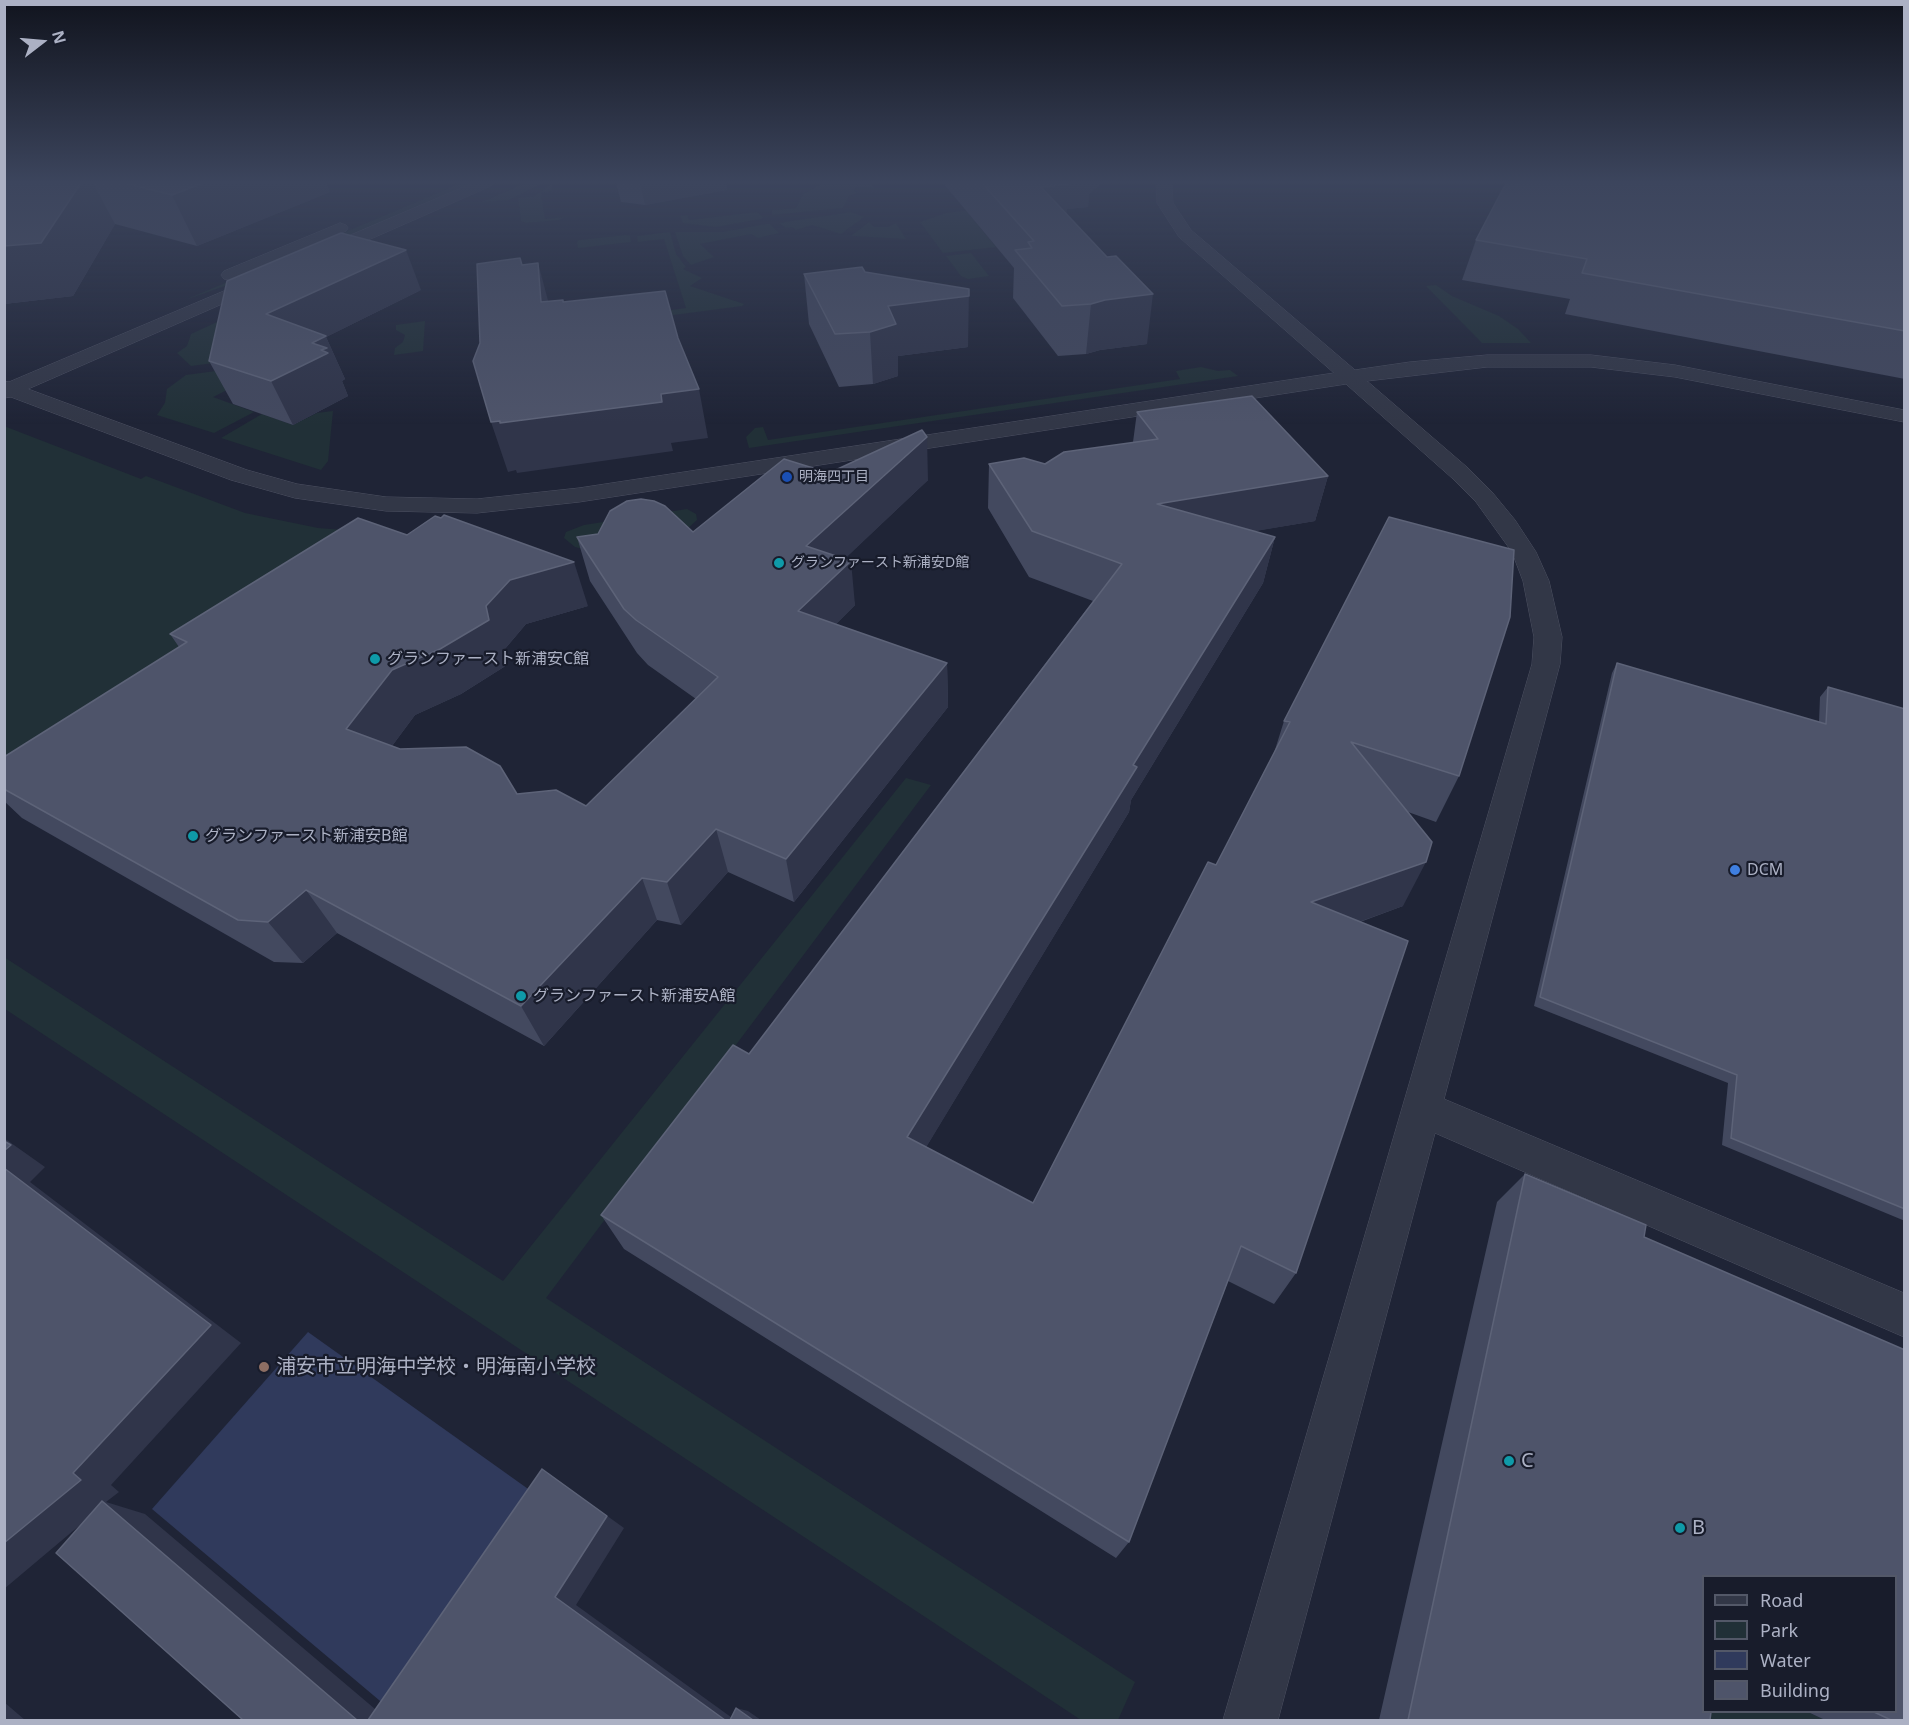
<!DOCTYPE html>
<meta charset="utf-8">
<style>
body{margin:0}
#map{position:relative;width:1909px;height:1725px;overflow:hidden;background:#1f2436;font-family:"Noto Sans",sans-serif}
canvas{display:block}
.frame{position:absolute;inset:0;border:6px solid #acb1c4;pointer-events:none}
.legend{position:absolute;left:1702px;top:1575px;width:195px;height:138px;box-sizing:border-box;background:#181c2b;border:2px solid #535868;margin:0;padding:8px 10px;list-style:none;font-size:18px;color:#acb1c4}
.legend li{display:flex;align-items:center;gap:12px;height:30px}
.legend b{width:30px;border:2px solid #535868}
.north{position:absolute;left:12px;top:12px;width:60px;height:60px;-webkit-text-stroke:4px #181c2b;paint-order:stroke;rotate:74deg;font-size:16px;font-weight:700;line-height:24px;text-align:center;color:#acb1c4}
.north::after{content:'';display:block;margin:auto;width:21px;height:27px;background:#acb1c4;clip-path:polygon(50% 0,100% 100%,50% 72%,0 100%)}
</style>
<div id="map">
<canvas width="1909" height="1725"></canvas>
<div class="frame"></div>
<ul class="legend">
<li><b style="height:8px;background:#323747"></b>Road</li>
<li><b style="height:16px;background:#213037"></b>Park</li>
<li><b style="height:16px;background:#303a5c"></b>Water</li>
<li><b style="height:16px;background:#4e546a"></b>Building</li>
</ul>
<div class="north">N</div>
</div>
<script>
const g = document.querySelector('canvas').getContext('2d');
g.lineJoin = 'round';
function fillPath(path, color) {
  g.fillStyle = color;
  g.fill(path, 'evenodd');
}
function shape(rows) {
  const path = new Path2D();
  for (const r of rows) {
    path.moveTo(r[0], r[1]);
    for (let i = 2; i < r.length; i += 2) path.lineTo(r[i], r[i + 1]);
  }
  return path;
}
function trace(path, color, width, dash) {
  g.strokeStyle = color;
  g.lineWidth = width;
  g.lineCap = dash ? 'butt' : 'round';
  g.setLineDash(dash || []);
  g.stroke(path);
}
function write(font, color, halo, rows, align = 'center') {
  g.font = font + ' "Noto Sans","Noto Sans JP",sans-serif';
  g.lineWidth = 4.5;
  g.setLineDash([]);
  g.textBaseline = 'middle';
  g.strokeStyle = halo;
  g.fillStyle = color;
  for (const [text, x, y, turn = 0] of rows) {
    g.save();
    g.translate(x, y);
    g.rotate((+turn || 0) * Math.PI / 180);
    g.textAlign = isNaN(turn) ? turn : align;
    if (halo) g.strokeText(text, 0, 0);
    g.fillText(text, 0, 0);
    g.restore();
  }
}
fillPath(shape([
 [461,183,476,183,279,267,185,300],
 [525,183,543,183,509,200,482,202],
 [552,183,552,191,541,193,545,219,565,217,559,220,526,223,521,221,518,198,535,196],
 [824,183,871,183,874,188,856,187,854,191,859,192,849,196,843,208,772,215,772,210,796,208,803,194],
 [1036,201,969,214,996,247,943,253,920,222,946,213],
 [757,212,763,217,761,219,716,227,683,223,680,216,687,215,689,220],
 [851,212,864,217,841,234,812,225,796,230,792,227,786,228,779,223],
 [869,222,874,227,888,227,896,223,906,239,851,236],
 [766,224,770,224,779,233,758,238,751,234,700,244,714,257,691,265,683,256,675,232,722,232],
 [670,232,676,254,686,267,683,269,702,278,690,286,744,304,742,306,666,316,665,311,686,308,664,239,638,242,637,236],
 [626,235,630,236,631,242,578,248,577,242,579,240],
 [971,253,989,276,968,279,961,276,946,256],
 [1436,285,1452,296,1499,316,1518,329,1531,343,1482,343,1426,286],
 [243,310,282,354,191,366,177,353,187,346,191,334],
 [425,321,423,351,394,355,395,348,403,342,405,335,396,330,396,325],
 [283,362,213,397,254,412,214,433,157,415,165,403,167,389,186,375],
 [1201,367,1218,371,1230,370,1238,376,749,448,746,437,755,428,763,427,768,440,1180,379,1176,371],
 [333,411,328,461,321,470,221,438,262,414,293,425,317,413],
 [4,426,141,479,146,476,245,513,318,528,407,535,5,798],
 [687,509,696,514,697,520,685,531,620,558,575,547,564,538,566,532,584,525],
 [906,778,931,785,546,1298,1135,1682,1118,1720,1081,1720,5,1009,4,957,503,1281],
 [1704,1712,1808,1712,1825,1720,1690,1720]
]), '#213037');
fillPath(shape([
 [308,1332,538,1496,392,1711,152,1509]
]), '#303a5c');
const tertiary = shape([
 [473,183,494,183,491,186,325,259,313,259,310,255,313,251,473,183],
 [1156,183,1172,183,1173,203,1191,230,1355,370,1410,362,1487,355,1591,355,1675,365,1904,410,1904,422,1675,377,1591,367,1487,367,1367,381,1468,468,1492,492,1515,520,1536,552,1549,581,1562,637,1560,664,1444,1099,1904,1293,1904,1337,1435,1133,1278,1720,1223,1720,1532,664,1534,637,1523,581,1512,552,1476,502,1452,478,1346,384,579,502,477,513,386,511,295,498,231,480,11,397,4,398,4,381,9,382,264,274,270,275,273,279,270,283,28,389,247,470,297,484,386,497,477,499,579,488,1334,373,1179,237,1157,203,1156,183],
 [340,223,346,225,348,228,346,231,236,279,230,280,224,279,221,275,224,271,340,223]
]);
trace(tertiary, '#4d5162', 1);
fillPath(tertiary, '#323747');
fillPath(shape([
 [4,183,326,183,330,192,197,246,115,224,73,296,4,304],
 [616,183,726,183,727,190,645,205,621,202],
 [943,183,1102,183,1089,194,1088,207,1067,209,1066,213,1147,344,1100,350,1086,354,1058,356,1013,298,1014,268],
 [1905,183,1905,379,1565,314,1570,299,1462,280,1476,240,1519,184],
 [865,272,968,347,898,356,898,376,873,384,839,387,809,324,804,274],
 [421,290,326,337,345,379,342,381,348,396,293,425,233,404,209,361],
 [1137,412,1328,476,1315,521,1254,531,1275,537,1263,583,1131,800,1129,812,926,1147,1033,1203,1216,865,1274,753,1284,721,1459,776,1436,822,1408,812,1403,906,1360,922,1296,1273,1274,1304,1228,1281,1129,1542,1116,1558,624,1249,601,1215,749,1054,1093,601,1029,577,988,508,989,464,1045,464,1133,442],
 [829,473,928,480,844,559,855,605,836,624,947,663,948,707,794,902,728,872,681,925,657,920,544,1046,337,933,303,963,274,962,22,818,4,801,4,757,179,647,170,634,588,606,526,624,504,650,507,665,461,694,415,715,392,746,517,794,586,806,696,699,648,665,637,653,590,581,577,537,693,532],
 [1617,663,1819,722,1820,697,1828,687,1905,709,1905,1221,1722,1145,1728,1083,1534,1006,1612,673],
 [1525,1174,1644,1237,1905,1720,1825,1720,1808,1712,1896,1712,1704,1576,1710,1720,1379,1720,1497,1202]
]), '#43495f');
fillPath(shape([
 [81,183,93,183,115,224,73,296,4,304,4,246],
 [203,183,326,183,330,192,197,246,172,195],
 [640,183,726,183,727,190,645,205],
 [1051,183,1102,183,1089,194,1088,207,1067,209,1065,229,1041,187],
 [406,250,421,290,326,337,345,379,342,381,348,396,293,425,271,381,266,314],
 [538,263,550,308,541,302],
 [969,289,968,347,898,356,898,376,873,384,870,332,888,306],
 [1153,294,1147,344,1100,350,1086,354,1091,304,1105,300],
 [699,389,708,438,671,443,673,451,517,473,516,470,508,472,491,422,661,394],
 [927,437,928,480,812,590,806,546],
 [1328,476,1315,521,1150,549,1157,504],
 [1275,537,1263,583,1131,800,1129,812,910,1174,907,1137,1133,765],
 [851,561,855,605,804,656,798,611],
 [574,562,588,606,526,624,504,650,507,665,461,694,415,715,372,773,346,729,392,670,486,606,510,580],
 [947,663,948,707,794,902,786,859],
 [716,829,728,872,681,925,667,882],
 [1426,862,1403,906,1292,946,1311,902],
 [642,878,657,920,544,1046,521,1006],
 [306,890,337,933,303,963,268,922],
 [4,1138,45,1167,30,1182,241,1343,111,1485,119,1492,106,1502,145,1514,388,1720,357,1720,105,1504,4,1589,4,1543,73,1473,4,1168],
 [542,1469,624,1528,576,1605,735,1720,725,1720,555,1597],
 [4,1702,25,1720,4,1720],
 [736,1708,748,1711,761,1720,753,1720]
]), '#30354a');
const building = shape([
 [4,183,81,183,41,243,4,246,4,183],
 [125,183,203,183,172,195,125,183],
 [982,183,1068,183,1069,184,1041,187,1107,257,1116,256,1153,294,1105,300,1091,304,1062,306,1015,250,1032,248,1028,242,1034,241,982,183],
 [1506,183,1519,184,1520,183,1905,183,1905,331,1582,273,1587,259,1476,240,1506,183],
 [341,233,406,250,266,314,326,336,312,343,327,348,321,350,328,353,271,381,209,361,227,281,341,233],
 [520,258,522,265,538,263,541,302,563,300,563,302,665,291,678,338,699,389,661,394,662,402,500,423,500,421,491,422,473,361,480,343,477,264,520,258],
 [862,267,865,272,969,289,969,296,888,306,896,324,870,332,835,334,804,274,862,267],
 [1252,396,1328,476,1157,504,1275,537,1133,765,1137,767,907,1137,1033,1203,1208,862,1216,865,1290,722,1284,721,1389,517,1514,550,1510,617,1459,776,1351,742,1432,842,1426,862,1311,902,1408,941,1296,1273,1241,1246,1129,1542,601,1215,733,1045,749,1054,1122,564,1032,531,989,464,1024,458,1045,464,1064,452,1158,439,1137,412,1252,396],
 [922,430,927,437,806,546,851,561,798,611,947,663,786,859,716,829,667,882,642,878,521,1006,306,890,268,922,238,920,4,789,4,757,187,642,170,634,358,518,407,535,435,516,441,518,444,515,574,562,510,580,486,606,489,620,440,649,392,670,346,729,400,749,466,747,500,766,517,794,556,790,586,806,718,677,636,620,624,609,577,537,598,534,610,511,627,501,641,499,654,501,665,506,693,532,784,459,829,473,922,430],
 [1617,663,1826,724,1828,687,1905,709,1905,1209,1731,1138,1737,1075,1540,997,1617,663],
 [4,1141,11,1145,4,1151,4,1141],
 [4,1168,211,1325,73,1473,81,1480,4,1543,4,1168],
 [1525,1174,1646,1225,1644,1237,1905,1350,1905,1720,1891,1720,1874,1712,1896,1712,1896,1576,1704,1576,1704,1712,1711,1712,1710,1720,1408,1720,1525,1174],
 [542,1469,607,1516,555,1597,725,1720,368,1720,542,1469],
 [102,1501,357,1720,243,1720,56,1553,102,1501],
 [736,1708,753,1720,730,1720,736,1708]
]);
fillPath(building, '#4e546a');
trace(building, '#5d6378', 1.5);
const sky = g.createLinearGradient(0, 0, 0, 424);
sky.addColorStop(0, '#11141e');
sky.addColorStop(0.43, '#3c455d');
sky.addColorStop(1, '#3c455d00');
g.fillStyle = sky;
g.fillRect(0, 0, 1909, 424);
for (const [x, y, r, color] of [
 [787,477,6,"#1a4fb4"],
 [779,563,6,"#0f9aa8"],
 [375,659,6,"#0f9aa8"],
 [193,836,6,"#0f9aa8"],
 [1735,870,6,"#3f7fe0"],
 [521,996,6,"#0f9aa8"],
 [264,1367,6,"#8d6e63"],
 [1509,1461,6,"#0f9aa8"],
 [1680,1528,6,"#0f9aa8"]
]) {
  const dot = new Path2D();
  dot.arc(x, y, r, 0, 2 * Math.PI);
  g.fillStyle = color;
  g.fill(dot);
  trace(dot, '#181c2b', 2);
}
write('14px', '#acb1c4', '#181c2b', [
 ["明海四丁目",799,477],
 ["グランファースト新浦安D館",791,563]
], 'left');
write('16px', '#acb1c4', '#181c2b', [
 ["グランファースト新浦安C館",387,659],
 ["グランファースト新浦安B館",205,836],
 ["DCM",1747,870],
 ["グランファースト新浦安A館",533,996]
], 'left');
write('20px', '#acb1c4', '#181c2b', [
 ["浦安市立明海中学校・明海南小学校",276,1367],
 ["C",1521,1461],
 ["B",1692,1528]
], 'left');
</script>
